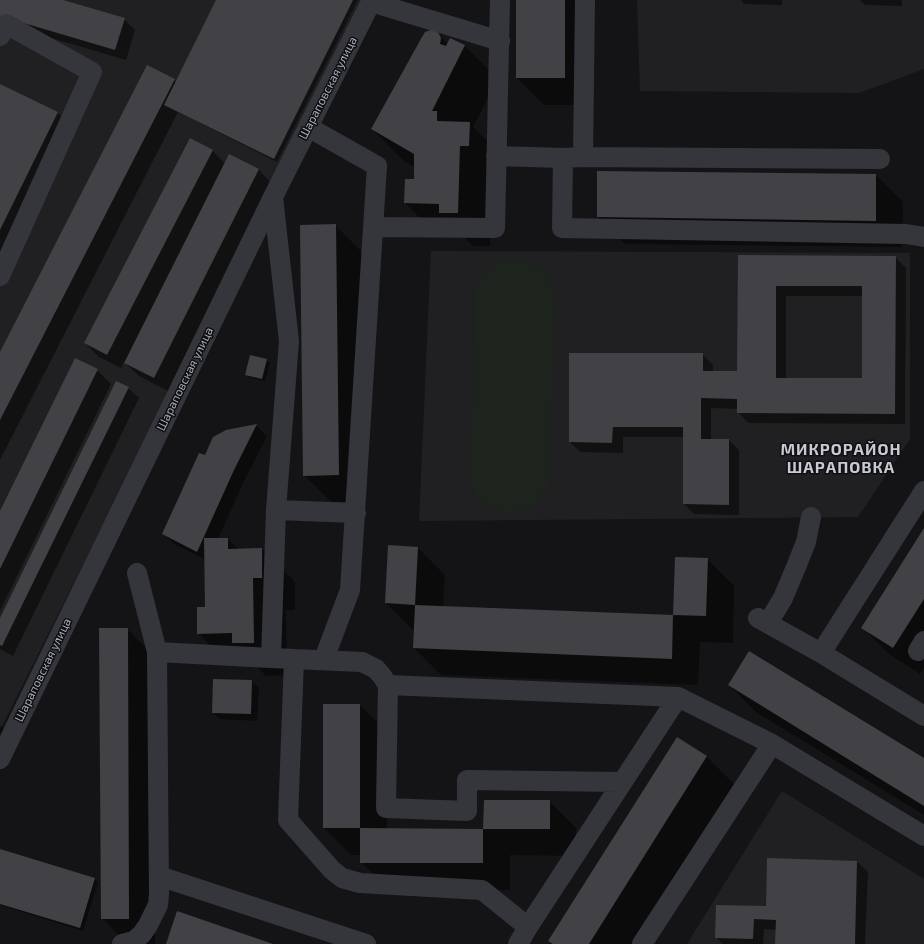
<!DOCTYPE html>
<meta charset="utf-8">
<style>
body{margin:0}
canvas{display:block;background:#141416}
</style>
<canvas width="924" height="944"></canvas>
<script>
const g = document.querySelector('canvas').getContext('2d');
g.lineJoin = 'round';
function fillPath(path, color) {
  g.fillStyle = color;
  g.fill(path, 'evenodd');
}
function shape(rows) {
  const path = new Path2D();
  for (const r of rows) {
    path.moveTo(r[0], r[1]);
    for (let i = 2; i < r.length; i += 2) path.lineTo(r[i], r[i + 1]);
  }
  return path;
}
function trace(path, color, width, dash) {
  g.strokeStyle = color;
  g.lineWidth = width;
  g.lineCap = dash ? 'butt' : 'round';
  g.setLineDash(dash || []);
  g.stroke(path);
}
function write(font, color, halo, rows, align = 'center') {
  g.font = font + ' "Exo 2",sans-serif';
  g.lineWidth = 3;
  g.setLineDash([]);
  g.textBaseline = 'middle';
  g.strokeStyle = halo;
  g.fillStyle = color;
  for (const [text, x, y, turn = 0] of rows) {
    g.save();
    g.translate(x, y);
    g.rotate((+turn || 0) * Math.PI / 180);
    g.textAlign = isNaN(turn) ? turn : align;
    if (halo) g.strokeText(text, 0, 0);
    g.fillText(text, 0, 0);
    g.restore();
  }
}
fillPath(shape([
 [0,0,362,0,167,397,0,730],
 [637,0,924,0,924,69,859,93,640,91],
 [431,251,910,253,910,439,858,517,419,521],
 [782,791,924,879,924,944,687,944]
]), '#202023');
fillPath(shape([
 [511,260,523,261,535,266,544,274,551,284,554,296,550,478,545,491,537,502,525,510,511,513,497,510,485,504,476,494,470,481,476,291,480,279,488,270,499,263]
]), '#1d241d');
fillPath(shape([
 [1,0,59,0,124,19,135,30,126,60,7,25,0,18],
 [217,0,358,0,277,162,178,112,0,460,0,355,174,80,177,82],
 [517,0,591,0,591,105,544,105,517,78],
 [741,0,782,0,782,5,744,4],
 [860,0,902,0,902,6,865,5],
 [437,33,448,44,451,39,465,46,498,79,473,127,503,156,492,179,490,246,473,246,464,237,438,236,405,203,415,180,415,167,405,162,372,129],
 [0,85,58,113,68,124,0,261],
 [191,140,213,151,225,164,230,155,259,170,272,184,168,391,139,376,124,362,121,368,99,357,85,343],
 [598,172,876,175,903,202,902,247,625,244,598,217],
 [335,225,362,252,365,502,331,502,304,475],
 [739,256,895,257,906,268,905,424,748,423,738,412,738,409,711,408,711,440,729,440,739,450,739,515,694,514,684,504,684,437,623,437,623,453,580,452,570,442,702,354,713,365,713,372,738,372],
 [786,296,863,296,863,379,786,379],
 [75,360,97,370,111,384,0,611,0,513],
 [266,360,270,363,265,381,249,377,246,374],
 [128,388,139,398,13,656,0,649,0,620],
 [257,426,267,436,244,481,218,539,228,539,238,549,262,549,295,582,295,610,286,610,287,675,266,676,256,666,231,666,198,633,206,608,206,560,174,544,163,534,205,457,226,431],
 [924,530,924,668,920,674,889,654,862,627],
 [418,548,445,575,443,607,676,616,674,615,707,559,734,586,733,643,699,642,700,643,698,685,441,675,414,648,415,630,413,630,386,603],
 [127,629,154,656,155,944,127,944,102,918],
 [252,681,259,688,257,721,220,719,213,713],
 [729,685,924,759,924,815,756,712],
 [324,705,360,705,387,732,387,830,484,830,485,801,549,801,576,828,576,856,510,855,510,890,388,889,361,862,361,855,351,855,324,828],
 [0,725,13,739,0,765],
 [677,738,707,757,734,784,633,944,552,944,549,941],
 [0,850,95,879,98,882,83,931,0,905],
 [768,859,857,862,868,872,865,944,776,944,777,930,764,929,763,944,723,944,716,937,767,907]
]), '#0007');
fillPath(shape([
 [0,0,63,0,125,18,115,50,0,16],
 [216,0,353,0,274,159,164,105],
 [516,0,565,0,565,78,516,78],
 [431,30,438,32,441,38,440,44,446,46,450,38,465,45,432,111,437,111,437,121,470,122,469,146,460,146,458,213,439,213,439,204,404,203,405,179,414,179,414,154,371,129,422,37,425,32],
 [147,65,175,79,0,420,0,352],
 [0,84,58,112,0,230],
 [190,138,213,150,107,355,84,343],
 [229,154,259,169,154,378,124,363],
 [597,171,876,174,876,221,597,217],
 [336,224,339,475,303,476,300,225],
 [738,255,896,256,895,414,737,413,737,399,701,398,701,439,729,439,729,505,683,504,683,427,613,427,612,443,569,442,569,353,703,353,703,371,737,371],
 [776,286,862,286,862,378,776,378],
 [250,355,267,359,262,379,245,375],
 [75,358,98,369,0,569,0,511],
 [116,381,129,387,2,646,0,645,0,618],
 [257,424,234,470,197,552,162,534,199,453,205,455,213,437,226,430],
 [924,528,924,599,893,648,861,628],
 [204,538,228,538,228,549,262,548,262,578,253,578,254,643,232,643,232,633,197,634,197,607,205,607],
 [388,545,418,547,415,605,385,603],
 [675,557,708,558,706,616,673,615],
 [415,605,673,615,672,659,413,648],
 [99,628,128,628,129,919,101,919],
 [749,651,924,758,924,806,728,685],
 [213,679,252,680,251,714,212,713],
 [323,704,360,704,360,828,323,828],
 [677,737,707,756,589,944,553,944,548,941],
 [484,800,550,800,550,829,483,829,483,863,360,863,360,828,483,829],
 [0,849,95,878,80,928,0,904],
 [767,858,857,861,855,944,775,944,776,920,754,919,753,939,715,938,716,905,766,906],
 [177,911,273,944,166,944]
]), '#414146');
trace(shape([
 [585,0,583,157,880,159],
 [371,2,500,41],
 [0,36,6,24,92,72,0,276],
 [308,127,377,166,350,590,324,659],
 [496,156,563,158],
 [583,157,563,158,562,228,906,234,924,237],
 [273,197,289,341,276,510,271,658,362,662,376,669,382,676,388,685,386,808,467,811,467,780,622,782],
 [374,227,495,228,500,0],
 [276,510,356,513],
 [758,618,821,653,924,716],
 [768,623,783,598,796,567,806,542,811,517],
 [918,651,924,641],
 [157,652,271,658],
 [821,653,924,491],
 [294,659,288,820,332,870,342,878,360,883,482,890,528,927,678,697],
 [388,685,678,697,772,744,924,836],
 [0,759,273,197,372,0],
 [159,876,366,944],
 [122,944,134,941,142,934,148,925,158,905,159,894,157,652,137,573],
 [518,944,528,927],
 [642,944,772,744]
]), '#35363b', 20);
write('12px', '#a7abb6', '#0f0f11', [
 ["Шараповская улица",328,88,-63],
 ["Шараповская улица",185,379,-64],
 ["Шараповская улица",43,670,-64]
]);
g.letterSpacing = '1px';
write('bold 16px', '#c7cad2', '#0f0f11', [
 ["МИКРОРАЙОН",841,450],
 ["ШАРАПОВКА",841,468]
]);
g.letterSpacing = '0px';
</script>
